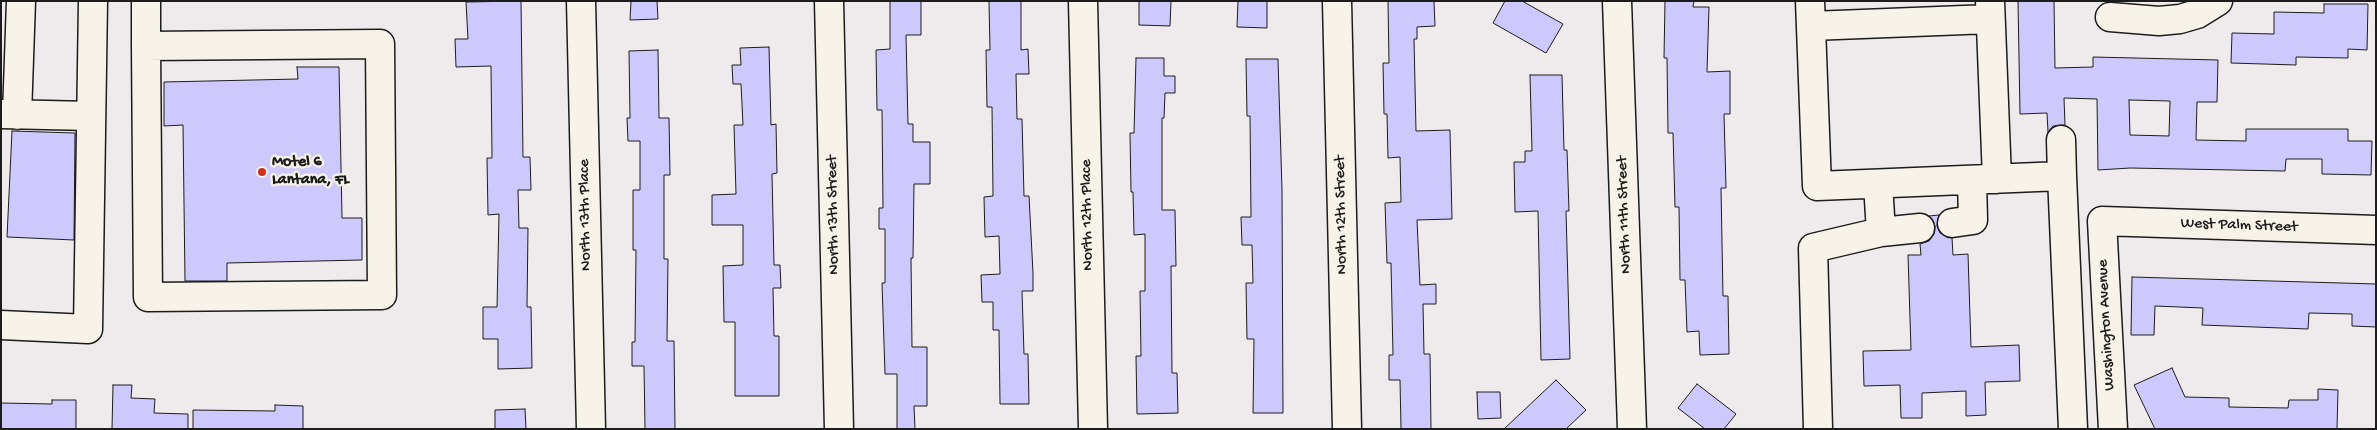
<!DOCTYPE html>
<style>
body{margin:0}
#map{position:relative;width:2377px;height:430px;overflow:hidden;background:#efebec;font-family:"Gochi Hand",sans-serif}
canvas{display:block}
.frame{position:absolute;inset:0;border:2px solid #1c1c1c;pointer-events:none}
</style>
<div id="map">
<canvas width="2377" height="430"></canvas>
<div class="frame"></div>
</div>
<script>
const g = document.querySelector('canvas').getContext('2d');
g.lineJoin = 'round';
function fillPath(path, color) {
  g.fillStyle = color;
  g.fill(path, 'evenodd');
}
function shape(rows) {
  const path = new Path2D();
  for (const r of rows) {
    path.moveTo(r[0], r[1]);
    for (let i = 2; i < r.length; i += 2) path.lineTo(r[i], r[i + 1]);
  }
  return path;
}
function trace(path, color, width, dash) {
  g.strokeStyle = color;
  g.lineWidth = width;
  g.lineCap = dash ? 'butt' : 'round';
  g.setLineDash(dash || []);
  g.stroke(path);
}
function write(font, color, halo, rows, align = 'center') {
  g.font = font + ' "Gochi Hand",sans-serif';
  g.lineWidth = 4.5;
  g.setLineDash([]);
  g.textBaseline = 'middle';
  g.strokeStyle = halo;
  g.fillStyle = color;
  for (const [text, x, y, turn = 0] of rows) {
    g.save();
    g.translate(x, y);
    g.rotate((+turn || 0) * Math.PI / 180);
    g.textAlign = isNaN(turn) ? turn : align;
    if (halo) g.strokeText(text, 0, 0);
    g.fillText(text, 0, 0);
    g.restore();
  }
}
const building = shape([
 [521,1,523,157,530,157,531,190,518,190,519,228,528,228,527,307,531,307,532,368,498,369,498,339,483,339,483,307,497,307,499,214,488,215,487,158,492,158,491,66,456,67,455,39,468,39,466,2,521,1],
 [631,1,657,1,658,19,630,20,631,1],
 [890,1,921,1,921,35,906,35,908,124,913,124,913,142,930,142,930,184,914,184,913,258,911,258,912,347,927,347,927,406,914,406,915,429,897,429,897,374,885,374,882,283,885,283,885,229,879,229,879,208,883,208,882,110,877,110,876,50,890,49,890,1],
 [989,1,1021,1,1021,50,1028,49,1029,74,1016,74,1017,119,1022,119,1024,196,1029,196,1033,273,1033,291,1022,291,1024,354,1028,354,1029,404,1000,404,999,330,993,330,993,302,982,302,981,275,1000,274,999,236,985,237,984,197,993,196,992,107,987,107,986,50,990,50,989,1],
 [1139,1,1171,1,1170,26,1139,25,1139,1],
 [1238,1,1267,1,1267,28,1237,27,1238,1],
 [1388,1,1434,1,1435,26,1417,27,1417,39,1414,39,1416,131,1450,130,1452,219,1417,220,1420,285,1436,284,1436,304,1423,304,1424,354,1430,354,1431,429,1401,429,1400,380,1389,380,1389,355,1393,355,1391,263,1387,263,1385,203,1401,202,1400,157,1388,158,1387,114,1384,114,1383,63,1389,63,1388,1],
 [1505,1,1522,1,1563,24,1546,53,1493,23,1505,1],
 [1665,1,1694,1,1693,7,1709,7,1707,72,1730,71,1730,114,1724,114,1726,188,1721,188,1723,296,1728,296,1729,354,1700,355,1699,331,1687,332,1685,280,1680,280,1679,207,1675,207,1673,133,1668,133,1667,58,1664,58,1665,1],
 [2018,1,2054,1,2055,68,2093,67,2093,57,2218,60,2217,102,2197,102,2196,140,2246,141,2246,129,2348,129,2348,141,2372,141,2371,175,2322,174,2322,159,2286,159,2285,171,2130,168,2098,170,2097,99,2064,98,2065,125,2053,126,2048,132,2047,113,2020,114,2018,1],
 [2129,100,2170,101,2169,136,2130,135,2129,100],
 [2324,4,2368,4,2367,50,2348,49,2348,58,2296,57,2296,65,2231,63,2232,33,2274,34,2274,12,2324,13,2324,4],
 [769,47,771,125,776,124,777,173,772,174,774,265,780,265,781,288,773,288,774,336,779,336,779,396,735,396,735,322,724,322,723,266,743,265,743,225,712,225,712,195,736,194,734,125,743,125,741,84,733,84,732,65,741,65,740,48,769,47],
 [658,50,659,118,669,118,670,175,664,175,664,259,668,259,667,341,674,341,675,429,645,429,644,366,632,366,632,342,635,342,636,250,633,250,633,190,640,190,640,141,628,141,627,118,630,118,629,51,658,50],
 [1136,58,1164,58,1164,76,1175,76,1175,93,1165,93,1164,118,1162,118,1162,210,1175,210,1176,266,1171,266,1172,373,1177,373,1178,413,1137,414,1136,356,1141,356,1140,291,1145,291,1145,234,1134,235,1133,192,1131,192,1130,133,1134,133,1136,58],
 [1246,59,1278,59,1282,190,1283,413,1253,413,1254,339,1247,339,1246,283,1253,283,1252,245,1242,245,1241,217,1251,217,1250,116,1247,116,1246,59],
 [297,67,339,67,342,218,362,218,362,260,227,263,227,281,185,281,183,125,164,126,164,82,298,79,297,67],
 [1530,75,1562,75,1564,150,1567,150,1569,211,1566,211,1570,359,1541,360,1538,211,1515,212,1514,162,1525,162,1525,151,1532,151,1530,75],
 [12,131,75,133,74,240,7,237,12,131],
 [1939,215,1937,226,1940,233,1952,238,1953,255,1968,254,1971,347,2019,345,2020,381,1985,382,1986,415,1966,416,1966,391,1922,393,1922,418,1901,418,1900,385,1864,386,1863,351,1911,350,1908,255,1921,255,1920,244,1929,241,1934,234,1935,226,1929,216,1939,215],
 [2132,277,2376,284,2376,327,2352,326,2352,314,2309,313,2308,329,2202,325,2203,308,2155,306,2154,335,2131,335,2132,277],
 [2172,368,2185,397,2229,398,2229,407,2288,408,2289,400,2318,400,2318,389,2338,390,2337,429,2155,429,2134,385,2172,368],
 [1556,380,1586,410,1566,429,1504,429,1556,380],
 [1697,384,1736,414,1724,429,1705,429,1678,408,1697,384],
 [113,385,132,385,131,398,155,399,154,413,188,414,188,429,112,429,113,385],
 [1477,392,1500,392,1501,418,1478,419,1477,392],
 [52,400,76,400,76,429,1,429,1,403,52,404,52,400],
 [275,405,303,406,303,429,193,429,193,410,275,411,275,405],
 [525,409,526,429,495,429,495,410,525,409]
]);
fillPath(building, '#cdc9fc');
trace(building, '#1c1c1c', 1);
const minor = shape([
 [146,1,146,46,148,297,382,295,380,44,146,46],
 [581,1,591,429],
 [829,1,839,429],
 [1083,1,1093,429],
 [1337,1,1347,429],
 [1617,1,1632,429],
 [1810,1,1817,186,2062,176,2073,429],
 [1990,1,1997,179],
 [2110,17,2159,21,2180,19,2197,14,2218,1],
 [1811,26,1990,19],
 [1,114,91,116],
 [17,115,21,1],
 [2061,140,2062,176],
 [1952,223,1973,220,1972,180],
 [1881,232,1920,228],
 [1,325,88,329,93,1],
 [1818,429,1813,248,1881,232,1878,184],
 [2113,429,2102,221,2376,230]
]);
trace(minor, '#1c1c1c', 31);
trace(minor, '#f7f3e8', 28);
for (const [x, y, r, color] of [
 [262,172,5,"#c8321e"]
]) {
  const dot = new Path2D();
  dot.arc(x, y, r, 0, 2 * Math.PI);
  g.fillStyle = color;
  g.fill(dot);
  trace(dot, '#f7f3e8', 2);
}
write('bold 16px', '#1c1c1c', '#f7f3e8', [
 ["Motel 6",272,163],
 ["Lantana, FL",272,181]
], 'left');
write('16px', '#1c1c1c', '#f7f3e8', [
 ["North 13th Place",586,215,-91],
 ["North 13th Street",834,215,-91],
 ["North 12th Place",1088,215,-91],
 ["North 12th Street",1342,215,-91],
 ["North 11th Street",1625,215,-92],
 ["West Palm Street",2239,226,2],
 ["Washington Avenue",2107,325,-93]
]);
</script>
